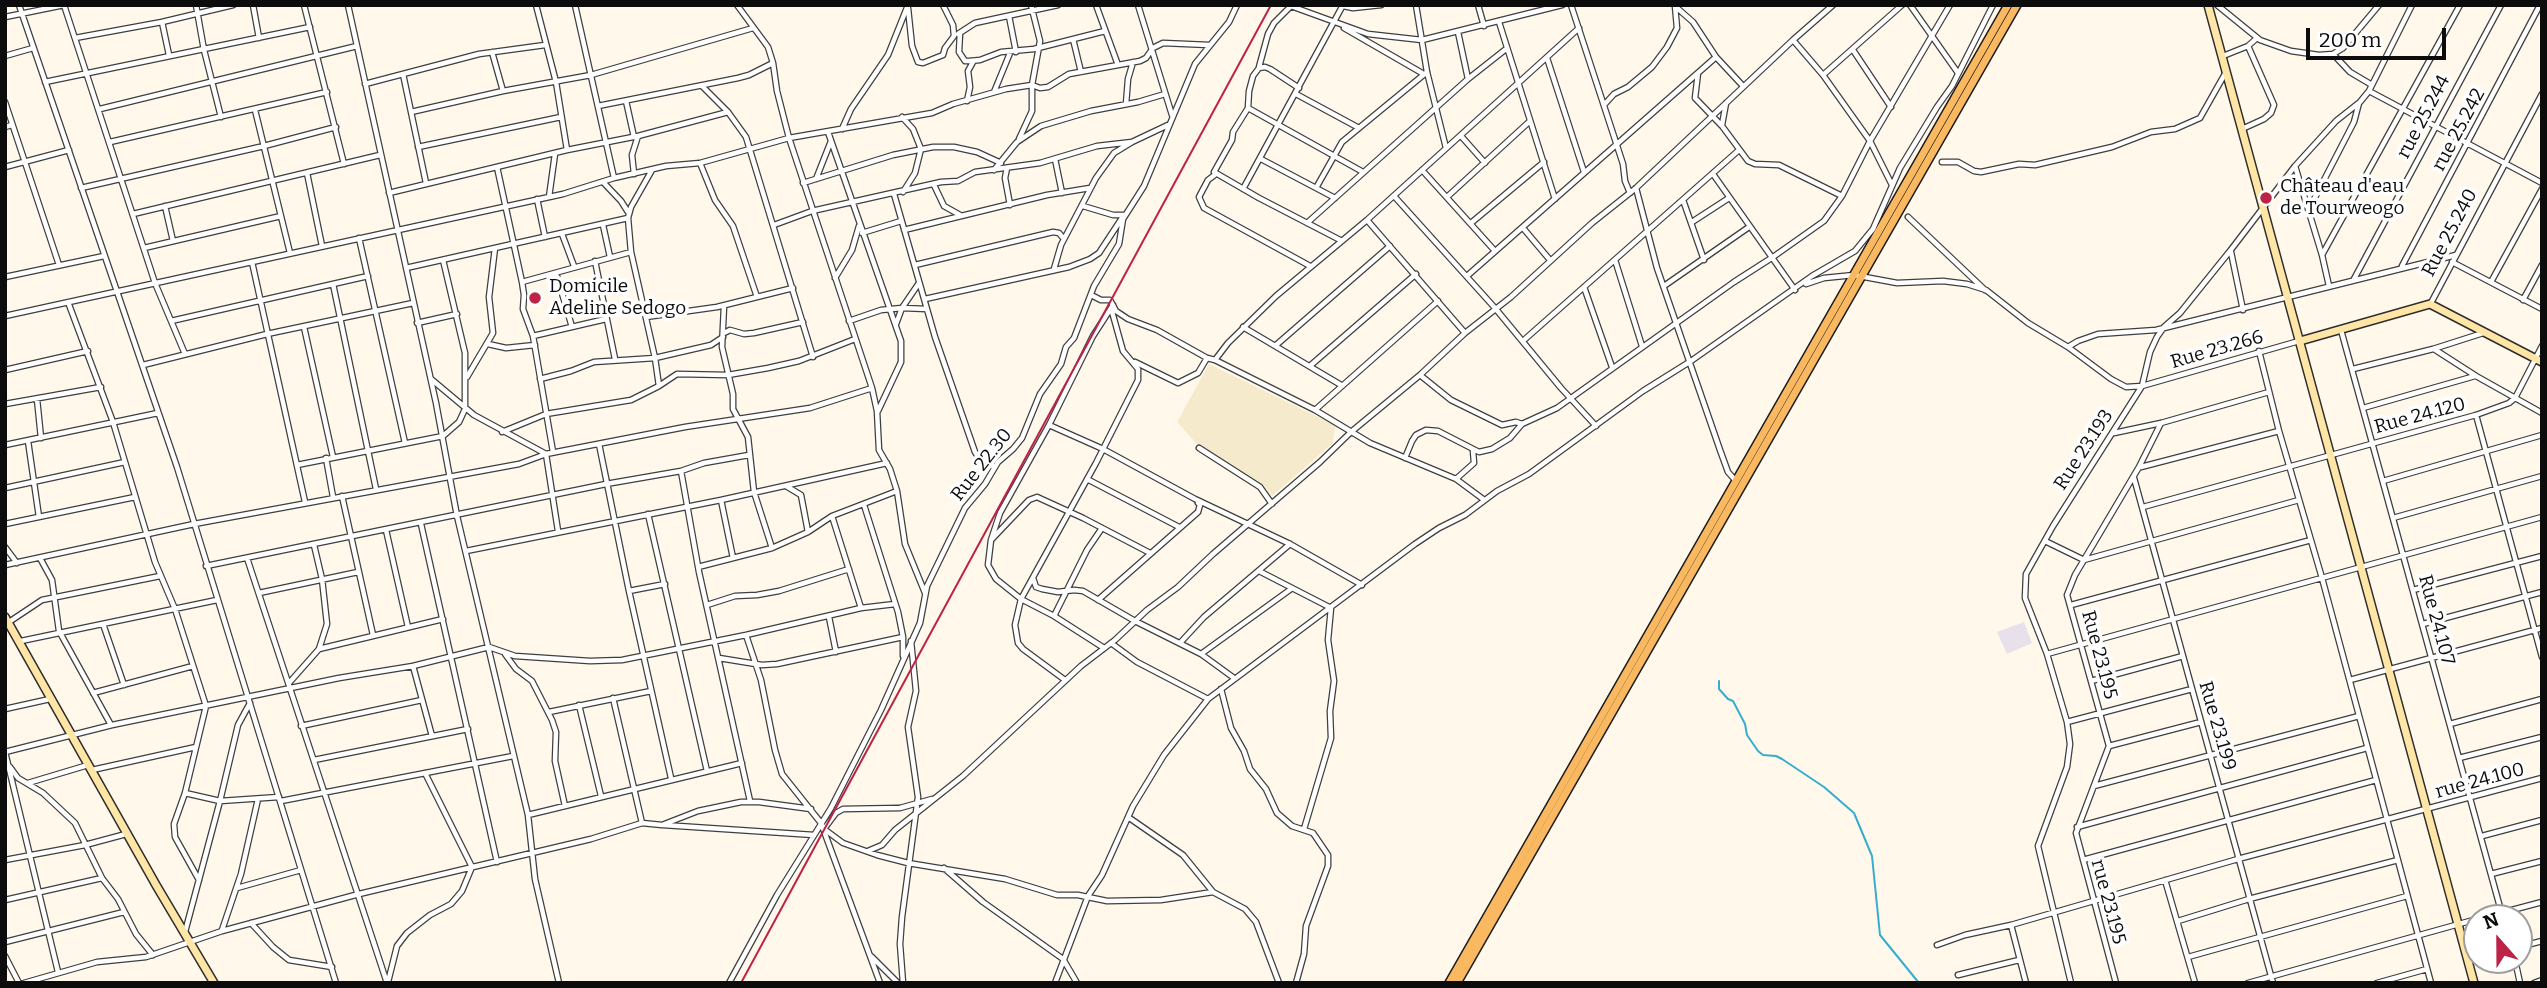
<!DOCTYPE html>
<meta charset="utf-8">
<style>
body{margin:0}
#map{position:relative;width:2547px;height:988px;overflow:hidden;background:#fff8eb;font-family:Bitter,serif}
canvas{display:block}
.frame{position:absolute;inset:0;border:7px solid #0c0c0c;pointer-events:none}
.north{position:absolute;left:2463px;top:904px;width:70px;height:70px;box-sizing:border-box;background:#fff;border:2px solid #9e9e9e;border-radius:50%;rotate:339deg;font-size:19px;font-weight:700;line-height:28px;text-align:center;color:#0c0c0c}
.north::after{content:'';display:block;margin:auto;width:24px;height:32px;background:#bd2346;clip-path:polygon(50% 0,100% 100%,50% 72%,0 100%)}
.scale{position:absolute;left:2306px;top:28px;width:140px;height:32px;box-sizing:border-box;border:4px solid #0c0c0c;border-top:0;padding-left:9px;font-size:21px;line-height:24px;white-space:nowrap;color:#0c0c0c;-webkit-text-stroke:5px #fff;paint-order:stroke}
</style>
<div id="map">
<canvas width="2547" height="988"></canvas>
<div class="frame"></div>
<div class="north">N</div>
<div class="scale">200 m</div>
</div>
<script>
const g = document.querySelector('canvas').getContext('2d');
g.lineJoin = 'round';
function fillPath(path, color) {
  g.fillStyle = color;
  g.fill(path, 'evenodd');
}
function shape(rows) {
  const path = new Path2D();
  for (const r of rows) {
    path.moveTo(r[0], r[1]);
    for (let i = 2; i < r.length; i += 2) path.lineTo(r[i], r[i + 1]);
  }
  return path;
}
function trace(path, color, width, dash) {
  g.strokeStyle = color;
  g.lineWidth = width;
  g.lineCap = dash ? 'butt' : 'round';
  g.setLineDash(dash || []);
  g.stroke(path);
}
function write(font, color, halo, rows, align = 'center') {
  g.font = font + ' Bitter,serif';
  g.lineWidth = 7;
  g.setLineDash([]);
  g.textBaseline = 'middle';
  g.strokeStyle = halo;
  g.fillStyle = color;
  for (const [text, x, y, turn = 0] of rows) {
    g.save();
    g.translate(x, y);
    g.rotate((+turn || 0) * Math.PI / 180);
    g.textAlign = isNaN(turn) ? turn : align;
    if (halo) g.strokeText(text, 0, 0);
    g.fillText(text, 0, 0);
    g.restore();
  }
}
fillPath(shape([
 [2024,622,2032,643,2007,654,1997,632]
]), '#e8e0eb');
fillPath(shape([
 [1209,364,1335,425,1333,443,1272,496,1265,487,1197,444,1177,422]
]), '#f5eacc');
trace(shape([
 [1719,681,1719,689,1728,699,1733,701,1745,724,1747,735,1758,751,1763,755,1776,756,1782,759,1824,787,1854,813,1872,856,1880,935,1919,983]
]), '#36adcf', 2);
const street = shape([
 [19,5,177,467,336,983],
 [64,5,155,283,185,354],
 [196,5,204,50,221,117],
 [253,5,259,38],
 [304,5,344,164],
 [348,5,436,403,457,516,528,815,535,879,559,983],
 [536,5,556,82,567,150],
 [575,5,614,178],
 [737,5,768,47,773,63,777,91,789,138,872,388,877,411,879,450,890,469,897,491,905,544,925,593],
 [1096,5,1118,65],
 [1138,5,1172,115],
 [1288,5,1368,34,1422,40,1562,5],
 [1416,5,1427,72,1446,148],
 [1478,5,1484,26],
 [1571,5,1623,164,1625,181,1630,193],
 [1910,5,1958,73],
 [2217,5,2260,40,2291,51,2319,55,2333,54,2343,48,2379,5],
 [1343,6,1353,8,1381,5],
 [1676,7,1693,22,1716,57,1743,86],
 [908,8,912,46,918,62,923,63,943,55,945,48,954,36,953,25,943,5],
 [1009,16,1016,52],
 [5,17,64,5],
 [162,22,233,5],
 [1499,22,1555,199],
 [1344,28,1422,73],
 [1458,32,1468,79],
 [960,33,959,52,965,61,969,61,980,60,1001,52,1034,49,1105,31],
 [958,34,975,23,1058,5],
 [75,38,162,22,169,55],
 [1073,39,1081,72],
 [1793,40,1833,5],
 [1853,50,1891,107],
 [492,52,503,91],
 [2333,54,2350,72,2372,85],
 [5,56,33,48],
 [2223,56,2248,46,2257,38],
 [1547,58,1584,172],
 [1259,67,1268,34,1274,23,1291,6],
 [1698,73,1695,98,1722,126,1748,161,1755,164,1779,165,1842,196],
 [403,74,426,183],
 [1823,75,1902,5],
 [45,82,310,27],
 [365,84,479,54,545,45],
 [702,86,728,112,746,137,813,357],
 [1299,88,1270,69,1265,67,1259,68,1253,76,1249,91,1248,108,1233,132,1232,140,1214,172,1259,198,1342,241],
 [2369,91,2542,183],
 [994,92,1010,53],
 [1296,94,1359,128],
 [626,101,634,137],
 [967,101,970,87,968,71,973,62],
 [5,102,59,265],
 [1126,104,1128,79,1133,62],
 [1604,105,1614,94,1628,87,1652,67,1667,47,1677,28,1675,6],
 [598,106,738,78,749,75,773,63],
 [1248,108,1363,172],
 [100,109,357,46],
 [255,110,290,253],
 [411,112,503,91,591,75,753,28],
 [902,117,913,129,921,149,915,173,903,192],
 [1722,125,1726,103],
 [5,127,12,125],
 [842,129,851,109,888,55,908,5],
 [2242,129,2264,119,2271,113,2274,105,2248,46],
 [828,132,901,341,901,362,878,411],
 [1461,136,1485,163],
 [1019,139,1032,111,1032,85,1040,41,1031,5],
 [110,142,327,92],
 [418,147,561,117],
 [1055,159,1062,193],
 [1261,159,1335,198],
 [1942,162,1958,162,1974,171,1981,172,2019,164,2035,165,2112,147,2151,132,2175,129,2200,118,2226,72],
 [700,163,715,200,733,226,757,297],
 [2295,166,2322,255,2329,286],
 [5,167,69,150],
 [497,167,522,282,524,295,523,309,533,336,553,452],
 [1007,168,1005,178,1010,205],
 [652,170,631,207,628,218,631,252,655,358,659,386],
 [994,170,1017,142,1041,126,1091,111,1138,102,1165,94],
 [1422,170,1495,251],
 [307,173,322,246],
 [634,174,632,155,638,136],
 [1216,174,1208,180,1199,197,1204,208,1310,266],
 [1713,174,1795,290],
 [816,179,831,141],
 [603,182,621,201,628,212],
 [803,183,893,155,933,147,954,147,977,152,1001,163],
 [934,185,944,206,960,215],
 [81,188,264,146,336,127],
 [1316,188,1342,142,1427,72],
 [1636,188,1657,268,1720,450,1728,472,1736,481],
 [1243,189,1343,5],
 [389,193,567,150,638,136,728,112],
 [894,194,935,337,975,452,981,461,995,467],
 [1394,196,1495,308,1561,388,1596,426],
 [549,197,555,154],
 [1447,197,1530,121],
 [537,199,545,237],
 [1683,200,1704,260],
 [165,206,173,241],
 [1083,206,1113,215,1125,215],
 [2309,209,2354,122,2359,103],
 [133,214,380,155],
 [1908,217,1985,290],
 [1367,220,1465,333],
 [1692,222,1729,198],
 [1307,223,1468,79,1506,49],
 [1471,223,1544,162],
 [603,225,610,257],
 [774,225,812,211,941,182,958,181,975,172,1040,163,1097,146,1132,142,1168,125],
 [1523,228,1550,260],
 [904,230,1047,195,1090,188],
 [862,233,901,221],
 [562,234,574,266],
 [359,238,405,443],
 [144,248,281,216],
 [2231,252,2243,310],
 [2322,255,2460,5],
 [1615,260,1642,346],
 [595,261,615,359],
 [252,262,305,502],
 [2452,262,2542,309],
 [915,265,1053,232,1059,233,1064,239],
 [2402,266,2540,5],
 [406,268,628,218],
 [1054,269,1061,245,1096,178,1114,153,1132,142],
 [556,273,572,327],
 [1467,276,1716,57],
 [5,277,104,256],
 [835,278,852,250,859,226],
 [2354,279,2501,5],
 [522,282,631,252],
 [2491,282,2542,189],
 [333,284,376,489],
 [1806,284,1824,278,1854,275,1897,283,1943,281,1967,284,1986,290,2028,323,2068,347,2111,379,2126,387,2142,386,2299,341],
 [1664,286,1749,227],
 [1584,287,1612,367],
 [1091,295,1101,300,1110,300,1116,311,1128,319,1157,330,1207,358,1215,360,1315,410,1370,443,1456,479,1483,499],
 [925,299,1069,267,1090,259,1099,253,1122,218],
 [2523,300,2542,265],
 [68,302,113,422,155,562,175,609,206,706,185,793,174,824,175,837,199,880],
 [2431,303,2542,94],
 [724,306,722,347,733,394,733,409,748,437,754,492,772,548],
 [5,316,563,194,614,178,666,166,700,163,789,138,932,113,953,104,1006,89,1032,85,1040,88,1048,87,1069,74,1140,61,1146,58,1153,48,1163,43,1209,45],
 [646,317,717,307,793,288],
 [171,321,368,276],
 [849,321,881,310,902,308,927,309],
 [417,323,457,314],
 [896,324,902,308,919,283],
 [304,327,333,457],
 [1243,327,1341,385],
 [2341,330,2503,918],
 [724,333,730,330,744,334,754,333,803,322],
 [533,336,606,319],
 [1524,340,1739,150],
 [488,344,506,348,535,345],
 [1275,346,1390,246],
 [2068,347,2078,341,2098,334,2156,330,2456,255],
 [2434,349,2476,376,2542,413],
 [2259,351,2279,431,2322,578,2431,983],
 [1215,360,1228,343,1276,296,1367,220,1579,28],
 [1135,362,1178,383,1198,373,1207,358],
 [143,365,267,334,413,303],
 [1311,365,1416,274],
 [2353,369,2433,349,2483,333],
 [5,370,88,351],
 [1420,375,1451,400,1502,425,1516,422,1522,424,1557,408,1734,282,1773,257,1824,221,1842,196,1870,141,1950,5],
 [467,377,493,333,489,297,495,248],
 [431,379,474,415,546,454,558,531],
 [540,379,571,371,594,362,655,358,711,345,723,337],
 [37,399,41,438],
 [5,404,101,387],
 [2363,408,2475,376],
 [1315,410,1438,301],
 [2476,415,2542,657],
 [1049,425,1103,449,1195,499,1290,544,1362,585],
 [502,432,546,414,631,400,659,386,677,374,728,375,768,368,799,361,855,339],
 [2114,433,2161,423,2269,392],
 [28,441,39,517],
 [599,444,629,591,671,778],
 [5,445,158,413],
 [1199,448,1260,487,1272,504],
 [326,458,333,497],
 [1405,458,1412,441,1416,435,1426,430,1438,431,1479,452,1492,449,1510,438,1522,424],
 [297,465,443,436,459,422,465,409,465,353,443,260],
 [2141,467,2279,431],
 [681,471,699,572,750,801],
 [2134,478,2273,983],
 [1087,479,1179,527],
 [1456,479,1474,463,1473,451],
 [2383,481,2542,435],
 [786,486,801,495,808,532],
 [5,488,125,462],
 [342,496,373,635],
 [721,500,733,558],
 [864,505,898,612,903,637,903,656],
 [2143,507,2476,415,2509,403,2515,398,2542,346],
 [648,514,707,771],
 [832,516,897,491],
 [2393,518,2542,476],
 [5,524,135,497],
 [421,524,497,862],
 [386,530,408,627],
 [992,539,1029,500,1037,497,1083,518,1150,553],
 [2045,541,2084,560,2299,500],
 [5,547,17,563],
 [466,551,721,500,887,463],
 [40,558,52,580,59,631,111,725],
 [247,558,387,983],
 [5,565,194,524,519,464,546,454,685,427,810,408,872,388],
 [206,566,606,484,681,471,704,463,749,455],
 [698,567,772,548,808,532,832,516,861,608,895,604],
 [1259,571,1331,608,1328,640,1334,681,1330,711,1331,738,1304,829],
 [1033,578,1036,587,1042,589,1058,592,1074,590,1083,591,1135,621,1201,654,1234,678],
 [2413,590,2542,556],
 [629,591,665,584],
 [259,593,358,572],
 [1098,600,1198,512,1200,505,1198,503],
 [707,605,735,596,757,595,779,591,849,569],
 [2071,605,2311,540],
 [1054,616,1087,550,1102,528],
 [829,617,836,652],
 [9,622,42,600,160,576],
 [103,624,124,685],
 [2423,624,2542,592],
 [746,635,761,680,775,750,782,774,821,823,880,983],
 [21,641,217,600],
 [1111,643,1137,662,1208,699],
 [1180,643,1204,617,1290,544],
 [1104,648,1054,616,1021,599,996,579,988,565,991,540,1000,513,1049,425,1093,336,1113,305],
 [319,649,443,619],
 [505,654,516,669,532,681,552,720,556,732,555,761,565,806],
 [1201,654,1291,589],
 [2047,654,2542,517],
 [719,658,762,665,777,664,903,637],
 [413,666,432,736],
 [1065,680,1023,649,1018,643,1015,625,1021,599,1096,463,1138,380,1138,369,1123,351,1111,308],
 [2350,680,2542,628],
 [2091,681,2183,656],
 [289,683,319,649,327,624,322,579,314,545],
 [1221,689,1231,728,1244,751,1250,769,1266,789,1277,813,1292,826,1313,833,1328,855,1328,866,1306,926,1304,954,1296,983],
 [93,693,193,666],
 [613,698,642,823],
 [579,705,601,796],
 [5,709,50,699],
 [549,712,651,691],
 [2067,722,2192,689],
 [2450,724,2542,699],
 [301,726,422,700],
 [2109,746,2201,722],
 [2459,758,2542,737],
 [314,760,468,729],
 [10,767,18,778,43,793,75,823,102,878,118,899,136,934,153,955],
 [92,770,196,747],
 [28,783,88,765],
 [2094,786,2359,716],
 [185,793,220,801,279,797],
 [932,799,900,808,843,809,836,813,824,829,843,843,877,855,908,863,1005,879,1057,895,1078,895,1107,901,1161,900,1213,892],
 [281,801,513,756],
 [528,815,742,763],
 [1128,817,1183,855,1213,892,1245,909,1256,922,1279,983],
 [663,825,814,835],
 [2077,827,2367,748],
 [2482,836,2542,820],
 [868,851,882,845,895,830,963,776,1081,666,1115,640,1147,610,1178,587,1213,554,1320,462,1351,432,1420,375,1465,333,1511,297,1592,223,1636,188,1793,40,1823,75,1870,141,1892,185],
 [5,860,85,845,126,834],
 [2083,860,2376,780],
 [944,868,983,902,1063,959,1077,983],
 [2491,874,2542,861],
 [2165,880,2195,983],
 [237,888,301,870],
 [5,900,102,878],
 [2482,918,2542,902],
 [2178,921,2249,899,2398,860],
 [251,923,273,947,289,960,332,967],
 [2011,925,2026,983],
 [222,930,241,874,258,799],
 [185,932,220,801,238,725,250,703],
 [5,942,124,912],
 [1937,945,1965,935,2011,925,2238,859,2542,778],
 [2519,947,2542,941],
 [5,956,19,983],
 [872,957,898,983],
 [2188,957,2407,896],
 [2515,960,2520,983],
 [58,972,5,752,112,725,339,678,413,666,489,647,515,656,590,661,622,660,746,635,861,608],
 [1958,975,2019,960],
 [388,982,397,946,407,933,430,915,451,904,462,891,472,867,425,773],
 [24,983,97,962,146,957,222,931,359,894,591,839,642,823,662,825,698,811,741,802,759,802,811,809],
 [729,983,777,895,831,808,881,710,920,623,927,586,965,508,985,484,998,462,1013,449,1022,438,1040,394,1061,364,1066,347,1074,338,1094,286,1119,244,1123,219,1144,186,1195,64,1229,22,1237,5],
 [903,983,900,944,902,917,918,797,908,727,916,691,911,641],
 [1055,983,1088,896,1102,875,1133,806,1164,755,1208,699,1415,544,1439,528,1465,515,1497,491,1529,474,1643,391,1691,361,1812,276,1855,251,1873,229,1900,168,1937,107,1952,86,1993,5],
 [2071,983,2038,846,2067,767,2070,744,2067,722,2047,654,2025,598,2026,574,2053,526,2142,386,2150,352,2157,337,2164,327,2180,313,2230,251,2295,166,2336,121,2360,102,2369,91,2412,5],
 [2116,983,2076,833,2109,746,2067,595,2075,575,2139,467,2161,423],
 [2248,983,2477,919],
 [2377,983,2427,969],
 [2534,983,2542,980]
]);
const secondary = shape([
 [2208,5,2474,983],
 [2300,341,2430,304,2542,362],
 [5,617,156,885,214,983]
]);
const primary = shape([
 [1449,983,2008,5],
 [1457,983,2017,5]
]);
trace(street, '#3f3f3f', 7);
trace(secondary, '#2e2e2e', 10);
trace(primary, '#1d1d1d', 10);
trace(street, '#fff', 4.5);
trace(secondary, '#ffe5a6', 7);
trace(primary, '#fab960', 7);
trace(shape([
 [741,983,1271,5]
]), '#bd2346', 2);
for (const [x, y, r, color] of [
 [2266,198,7,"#bd2346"],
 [535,298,7,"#bd2346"]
]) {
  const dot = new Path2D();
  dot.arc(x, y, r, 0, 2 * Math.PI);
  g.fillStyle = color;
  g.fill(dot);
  trace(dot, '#fff', 2.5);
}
write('19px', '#0c0c0c', '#fff', [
 ["rue 25.244",2424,117,-62],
 ["rue 25.242",2459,130,-62],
 ["Rue 25.240",2450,233,-62],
 ["Rue 23.266",2217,350,-16],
 ["Rue 24.120",2420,416,-15],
 ["Rue 23.193",2084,450,-57],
 ["Rue 22.30",982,465,-52],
 ["Rue 24.107",2436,620,75],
 ["Rue 23.195",2099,655,75],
 ["Rue 23.199",2217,726,74],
 ["rue 24.100",2480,781,-15],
 ["rue 23.195",2108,902,75]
]);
write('19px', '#0c0c0c', '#fff', [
 ["Château d'eau",2280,187],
 ["de Tourweogo",2280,209],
 ["Domicile",549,287],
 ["Adeline Sedogo",549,309]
], 'left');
</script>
